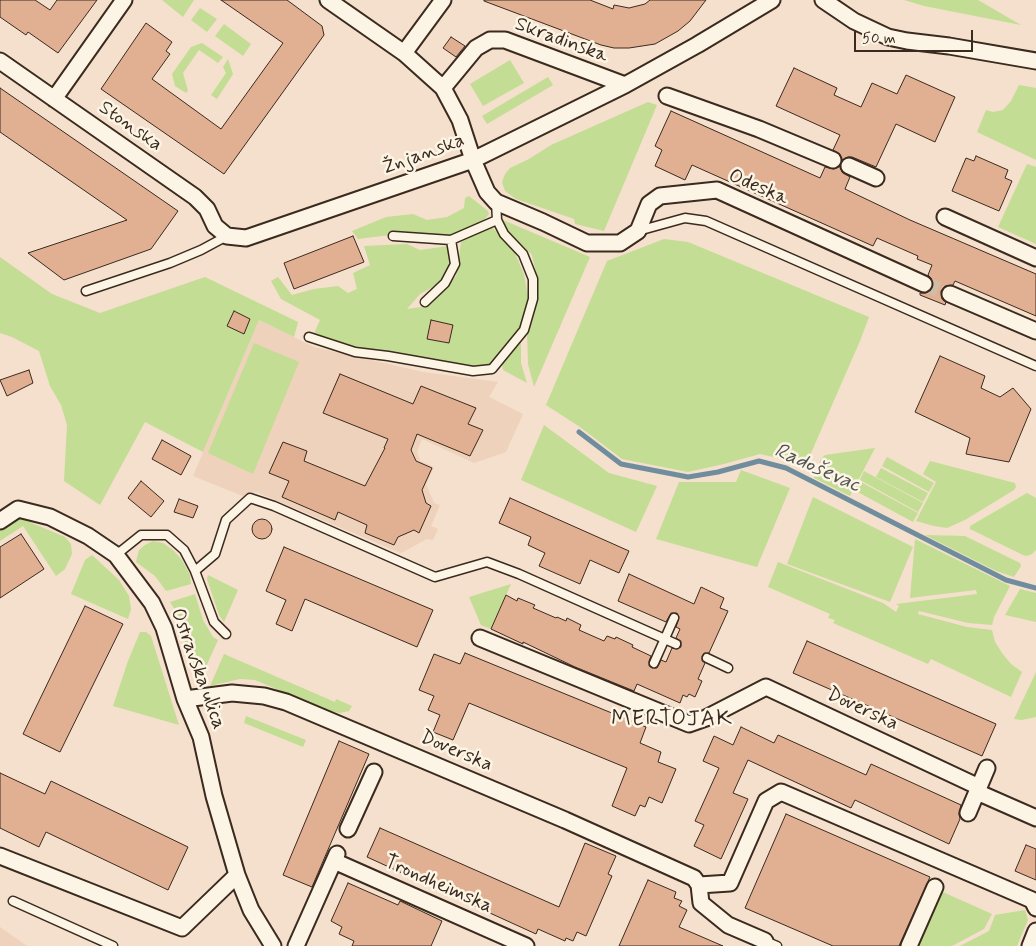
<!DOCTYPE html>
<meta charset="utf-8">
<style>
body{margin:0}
#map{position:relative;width:1036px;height:946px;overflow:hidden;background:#f4e0cc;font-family:Mynerve,sans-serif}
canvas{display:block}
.scale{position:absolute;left:854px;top:30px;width:119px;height:22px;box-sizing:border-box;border:2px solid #3b2a1e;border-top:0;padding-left:6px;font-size:15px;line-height:18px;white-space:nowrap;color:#3b2a1e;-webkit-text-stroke:4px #fcf5e5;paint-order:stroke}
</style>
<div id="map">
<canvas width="1036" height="946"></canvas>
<div class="scale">50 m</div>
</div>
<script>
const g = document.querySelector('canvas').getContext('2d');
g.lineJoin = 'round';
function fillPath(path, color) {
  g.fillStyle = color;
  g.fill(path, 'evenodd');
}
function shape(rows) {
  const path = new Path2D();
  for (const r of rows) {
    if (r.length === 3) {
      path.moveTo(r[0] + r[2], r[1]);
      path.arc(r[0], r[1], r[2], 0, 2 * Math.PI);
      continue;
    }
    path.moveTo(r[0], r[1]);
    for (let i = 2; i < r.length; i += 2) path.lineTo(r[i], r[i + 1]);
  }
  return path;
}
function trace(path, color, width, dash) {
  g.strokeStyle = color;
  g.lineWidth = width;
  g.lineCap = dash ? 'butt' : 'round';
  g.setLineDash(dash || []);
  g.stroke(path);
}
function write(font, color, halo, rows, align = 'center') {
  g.font = font + ' Mynerve,sans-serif';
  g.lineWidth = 5;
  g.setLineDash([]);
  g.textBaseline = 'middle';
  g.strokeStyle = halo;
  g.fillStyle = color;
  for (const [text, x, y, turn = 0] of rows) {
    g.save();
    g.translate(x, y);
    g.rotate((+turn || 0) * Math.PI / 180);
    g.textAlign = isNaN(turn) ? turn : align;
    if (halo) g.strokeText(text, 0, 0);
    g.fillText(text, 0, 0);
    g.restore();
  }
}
fillPath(shape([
 [259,320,314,347,423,372,498,382,489,397,523,414,506,452,474,463,422,439,417,452,420,461,434,467,426,484,434,503,440,505,431,526,438,529,433,540,427,539,401,553,256,492,245,497,193,476],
 [0,927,27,946,0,946]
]), '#eed2bb');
fillPath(shape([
 [162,0,194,0,183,17],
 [904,0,978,0,1021,25,924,6],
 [200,8,217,19,207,32,191,20],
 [224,24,251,44,243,56,215,36],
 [202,43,223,57,218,63,199,50,183,73,188,91,186,93,175,86,172,74,191,47],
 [228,59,233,74,217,99,211,95,226,73,223,67],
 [510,60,524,83,483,106,470,84],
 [548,77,553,85,487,124,482,116],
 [1019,85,1036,88,1036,160,977,132,986,110,993,112,1003,110,1011,101],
 [648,102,657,105,604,231,575,224,574,219,516,199,505,191,502,182,505,174,510,168,529,159,551,145],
 [1027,164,1036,167,1036,244,998,227],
 [469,196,488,211,489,214,485,219,472,228,450,237,390,235,358,239,352,231,386,217,413,214,427,220,447,217,464,208,465,198],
 [503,220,590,257,534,387,528,364,527,333,537,303,538,282,532,255,507,230],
 [492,227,513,249,524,274,528,297,521,328,491,366,473,369,357,350,313,336,320,320,281,299,271,281,278,277,292,295,314,289,338,286,348,293,357,289,353,273,370,265,364,246,407,244,420,250,448,246,451,265,443,281,420,294,407,309,428,306,456,276,461,242],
 [664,239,688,242,869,317,860,341,804,469,778,458,760,454,724,464,688,472,622,459,580,427,546,405,607,261],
 [0,257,52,294,100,313,205,277,298,322,294,337,259,320,203,452,145,422,100,505,64,481,67,425,61,405,50,386,39,351,12,337,0,333],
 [521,338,521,363,527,383,503,370,502,363],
 [254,343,299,362,253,474,208,453],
 [544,425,609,473,657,486,636,532,521,480],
 [875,448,850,496,814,478,821,459,825,455],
 [887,457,934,483,929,492,882,466],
 [930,461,1015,483,1016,487,1014,490,965,520,947,528,934,526,916,521,936,482,923,474],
 [881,468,928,493,923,502,876,477],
 [741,470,790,488,757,567,656,539,679,482,736,482],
 [864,471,923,503,918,512,860,480],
 [859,481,918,513,913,522,854,490],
 [1027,493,1036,498,1036,550,1032,554,1027,556,1023,555,970,529,970,526],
 [813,497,913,547,890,602,787,564],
 [15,516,65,537,71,544,72,554,65,569,56,576,23,526,0,541,0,526],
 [925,535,965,536,1020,563,1021,566,1014,577,996,571],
 [915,539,1010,586,994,617,992,625,968,623,919,611,918,614,967,627,992,630,995,642,1002,653,1011,664,1022,672,1011,697,931,659,928,664,833,623,835,620,828,618,830,614,768,587,778,562,883,603,896,612,899,606,896,604,977,594,976,590,910,598],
 [153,541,163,543,173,550,182,560,190,575,191,584,166,591,155,576,136,562,139,550,145,545],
 [92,555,119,580,129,596,131,609,128,619,71,594,85,560],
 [208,575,238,590,224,622,219,615,207,579],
 [511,584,491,629,481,625,469,597],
 [1020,589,1036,593,1036,622,1005,615],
 [195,594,203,620,213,637,218,640,201,678,194,677,178,615,170,602],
 [140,632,146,632,151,636,179,725,113,706,128,661],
 [224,654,335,702,336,699,352,706,349,711,340,713,326,710,255,680,240,679,210,686],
 [1036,672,1036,717,1022,720,1014,719],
 [246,716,306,740,303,747,244,723],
 [936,889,992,914,984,929,952,946,911,946],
 [1025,910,1028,920,1017,946,960,946,989,931,995,915]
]), '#c3dd94');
trace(shape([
 [579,432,621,464,688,477,718,472,759,461,786,468,1006,580,1036,588]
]), '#708d9e', 5);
const building = shape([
 [0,0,35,0,50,10,57,0,97,0,58,53,28,32,26,35,0,17,0,0],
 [221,0,287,0,322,26,324,35,224,174,101,89,146,23,172,42,166,51,170,54,152,79,221,129,283,43,221,0],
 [484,0,590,0,613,9,614,5,629,8,645,4,650,0,706,0,690,21,678,31,655,44,629,48,614,48,601,45,484,1,484,0],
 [451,37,465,46,456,57,443,48,451,37],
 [794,68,837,88,834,95,861,107,872,83,897,94,906,75,955,97,935,142,896,124,876,167,852,157,848,157,842,160,840,154,833,150,840,135,776,106,794,68],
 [0,88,178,211,151,249,64,280,28,253,127,220,0,132,0,88],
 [671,111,820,178,825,167,834,169,840,166,842,172,850,177,845,189,910,220,1036,274,1036,316,955,281,953,285,945,286,941,291,942,299,946,302,945,305,920,295,920,293,925,293,930,291,933,284,932,279,928,275,932,265,917,259,918,256,877,238,873,246,692,165,685,180,655,166,662,150,655,146,671,111],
 [976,156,1008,170,1005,178,1012,181,999,211,952,191,966,158,974,161,976,156],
 [353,236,364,262,294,289,284,263,353,236],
 [234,311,250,319,244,334,227,326,234,311],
 [431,320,453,325,449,343,427,339,431,320],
 [940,356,985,376,981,388,1000,397,1013,388,1031,409,1009,462,966,454,970,438,915,412,940,356],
 [29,370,33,383,7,396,0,380,29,370],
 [340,374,413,404,421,386,476,408,468,424,483,430,470,456,417,434,411,450,416,461,432,468,422,490,426,503,431,506,419,533,414,530,398,537,394,545,365,533,367,525,338,512,335,520,282,497,289,481,269,473,283,442,307,451,304,461,365,486,385,448,384,448,388,439,323,413,340,374],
 [162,440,191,456,181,475,152,459,162,440],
 [141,481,164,501,151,517,128,498,141,481],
 [510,498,629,551,619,573,590,560,580,584,539,566,545,553,528,545,531,537,499,523,510,498],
 [179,499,198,506,193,518,174,512,179,499],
 [262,529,10],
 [21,534,44,569,0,598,0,547,21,534],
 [284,547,433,610,417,647,305,599,292,631,276,624,286,600,266,591,284,547],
 [629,574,694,604,701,587,724,598,720,608,728,611,709,653,704,653,702,656,702,661,705,663,698,679,702,681,695,697,689,694,687,697,683,695,680,703,637,684,634,691,575,667,523,642,523,644,491,629,506,595,517,601,518,598,535,605,533,608,556,618,557,617,566,621,567,618,581,625,579,630,604,641,607,636,615,639,616,637,633,645,632,647,651,656,649,661,649,666,652,668,657,668,661,660,666,662,672,648,677,649,681,647,681,641,676,638,680,629,676,627,679,617,677,613,671,613,666,622,618,601,629,574],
 [85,606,123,624,60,752,23,734,85,606],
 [807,641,996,724,982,756,793,673,807,641],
 [465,653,646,727,640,743,661,752,658,762,676,769,662,803,649,797,645,807,640,805,635,816,612,806,627,768,469,703,453,740,433,732,440,715,428,710,434,696,419,690,434,654,460,664,465,653],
 [741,727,774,743,778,735,866,775,871,764,961,805,959,814,960,819,949,844,855,800,851,808,748,760,733,793,748,799,721,859,694,846,704,825,695,821,719,768,703,761,714,736,733,745,741,727],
 [339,741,369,754,312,887,283,875,339,741],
 [0,773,45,794,51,781,188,847,168,890,46,832,39,847,0,828,0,773],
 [786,814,930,877,899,946,833,946,745,908,786,814],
 [380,828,559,907,585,843,616,856,608,874,612,876,586,936,577,932,573,941,566,938,565,941,538,929,536,934,367,857,380,828],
 [1026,845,1036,849,1036,880,1015,871,1026,845],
 [648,880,676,892,674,898,682,901,679,906,687,910,679,927,723,946,619,946,648,880],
 [348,883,398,905,400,901,442,921,431,946,352,946,354,941,339,934,342,927,331,921,348,883]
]);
fillPath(building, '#e1b093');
trace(building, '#3b2a1e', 1);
trace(shape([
 [924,284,950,294]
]), '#cfbca9', 15, [15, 8]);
const lane = shape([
 [638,231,685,218,706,221,1036,366],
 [393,236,451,240,497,220],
 [86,291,170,263,201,250,227,236],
 [425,302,445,283,455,264,451,240],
 [309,337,355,352,388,356,473,371,492,369,524,330,533,299,533,279,523,254,504,234,497,220,496,202],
 [116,555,141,535,167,535,184,550,195,571,215,554,226,520,250,498,274,506,435,577,487,562,519,574,676,644],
 [195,571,214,622,226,634],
 [707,658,728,668],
 [654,663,674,618],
 [13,901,113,946],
 [765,941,777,946]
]);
const street = shape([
 [328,0,404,53,443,88,460,120,473,160,487,192,496,202,543,222,587,243,620,243,638,231,649,204,660,196,717,190,924,284],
 [823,0,854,21,888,37,907,41,949,46,1036,61],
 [404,53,443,0],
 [0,61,195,197,207,209,215,226,227,236,246,238,473,160,625,85,697,45,772,0],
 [443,88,476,48,490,40,505,40,625,85],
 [667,96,759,129,833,160],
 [54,99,124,0],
 [849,166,876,178],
 [945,217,1036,258],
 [950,294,1036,331],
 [0,521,18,509,50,517,88,536,116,555,152,603,164,628,185,699,201,737,214,796,237,875,251,910,273,946],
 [480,638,689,724,706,718,766,687,979,787],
 [185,699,232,693,264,696,286,702,565,820,694,878,699,885,701,903,728,925,765,941],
 [977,792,1036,818],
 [968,813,987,768],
 [348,829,374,772],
 [0,856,182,928,237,875],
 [334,861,526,946],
 [699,885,730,883,766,801,781,792,1032,900,1036,908],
 [296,946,337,854],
 [909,946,935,887],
 [1030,946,1036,931]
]);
trace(lane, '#3b2a1e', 11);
trace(street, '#3b2a1e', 19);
trace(lane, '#fcf5e5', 8);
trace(street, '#fcf5e5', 15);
write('20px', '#3b2a1e', '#fcf5e5', [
 ["Skradinska",561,41,20],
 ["Stonska",130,127,35],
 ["Žnjanska",424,155,-20],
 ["Odeska",758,188,23],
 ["Ostravska ulica",197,669,70],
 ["Doverska",862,710,25],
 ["Doverska",456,752,23],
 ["Trondheimska",438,885,24]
]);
write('italic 21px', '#515353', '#fcf5e5', [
 ["Radoševac",817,469,24]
]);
g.letterSpacing = '1px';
write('22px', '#3b2a1e', '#fcf5e5', [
 ["MERTOJAK",672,720]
]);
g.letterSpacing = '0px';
</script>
